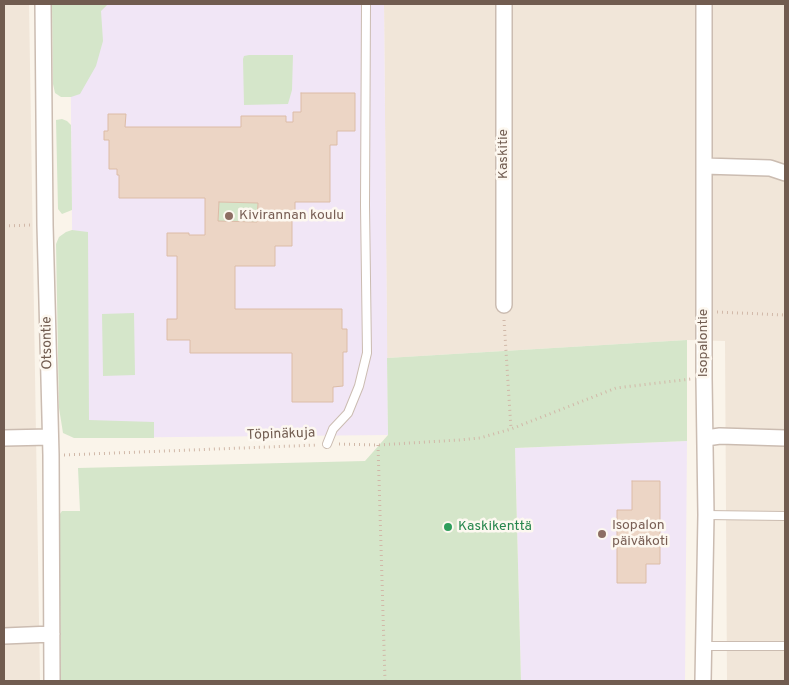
<!DOCTYPE html>
<meta charset="utf-8">
<style>
body{margin:0}
#map{position:relative;width:789px;height:685px;overflow:hidden;background:#faf4ea;font-family:Overpass,sans-serif}
canvas{display:block}
.frame{position:absolute;inset:0;border:5px solid #715c50;pointer-events:none}
</style>
<div id="map">
<canvas width="789" height="685"></canvas>
<div class="frame"></div>
</div>
<script>
const g = document.querySelector('canvas').getContext('2d');
g.lineJoin = 'round';
function fillPath(path, color) {
  g.fillStyle = color;
  g.fill(path, 'evenodd');
}
function shape(rows) {
  const path = new Path2D();
  for (const r of rows) {
    path.moveTo(r[0], r[1]);
    for (let i = 2; i < r.length; i += 2) path.lineTo(r[i], r[i + 1]);
  }
  return path;
}
function trace(path, color, width, dash) {
  g.strokeStyle = color;
  g.lineWidth = width;
  g.lineCap = dash ? 'butt' : 'round';
  g.setLineDash(dash || []);
  g.stroke(path);
}
function write(font, color, halo, rows, align = 'center') {
  g.font = font + ' Overpass,sans-serif';
  g.lineWidth = 5;
  g.setLineDash([]);
  g.textBaseline = 'middle';
  g.strokeStyle = halo;
  g.fillStyle = color;
  for (const [text, x, y, turn = 0] of rows) {
    g.save();
    g.translate(x, y);
    g.rotate((+turn || 0) * Math.PI / 180);
    g.textAlign = isNaN(turn) ? turn : align;
    if (halo) g.strokeText(text, 0, 0);
    g.fillText(text, 0, 0);
    g.restore();
  }
}
fillPath(shape([
 [4,4,29,4,40,681,4,681],
 [384,4,785,4,785,681,727,681,725,341,687,340,387,358]
]), '#f1e6d9');
fillPath(shape([
 [70,4,384,4,388,435,74,438],
 [687,441,685,681,521,681,515,448]
]), '#f1e6f6');
fillPath(shape([
 [52,4,108,4,101,11,103,41,96,66,80,94,71,97,61,97,55,93,53,84],
 [249,55,293,55,292,90,288,104,244,105,243,59,244,56],
 [62,119,67,121,71,125,72,210,62,214,58,209,56,120],
 [219,202,258,203,257,222,218,221],
 [72,230,88,232,89,420,154,422,154,438,74,438,63,433,59,408,56,244,59,237,66,232],
 [134,313,135,375,103,376,102,314],
 [687,340,687,441,515,448,521,681,61,681,59,515,62,511,80,511,78,468,365,461,388,435,387,358]
]), '#d5e6ca');
const building = shape([
 [301,93,355,93,355,131,337,131,337,145,330,145,330,202,295,202,295,211,292,211,292,246,275,246,275,266,235,266,235,309,342,309,342,329,347,329,347,352,343,352,343,386,333,387,333,402,292,402,292,353,190,353,190,340,167,340,167,319,177,319,177,256,167,256,167,233,189,233,189,235,205,235,205,198,119,198,119,175,117,175,117,169,109,169,109,140,104,140,104,131,108,131,108,114,126,114,125,127,241,127,241,116,286,116,286,122,293,122,293,112,301,112,301,93],
 [219,202,258,203,257,222,218,221,219,202],
 [632,481,660,481,660,564,646,564,646,583,617,583,617,510,632,510,632,481]
]);
fillPath(building, '#ecd5c5');
trace(building, '#dcbca7', 1);
const lane = shape([
 [327,444,333,429,348,413,359,386,367,353,365,205,366,4],
 [706,515,785,516],
 [703,646,785,646]
]);
const street = shape([
 [43,4,45,225,51,455,52,681],
 [704,166,770,168,785,173],
 [504,305,504,4],
 [4,438,50,437],
 [706,438,720,436,785,438],
 [4,636,52,634],
 [703,681,706,515,704,379,704,4]
]);
trace(lane, '#cbbcb1', 10);
trace(street, '#cbbcb1', 18);
trace(shape([
 [4,226,31,225],
 [717,312,785,315],
 [504,320,511,429],
 [339,444,378,445,459,440,480,438,511,429,616,388,691,379],
 [378,445,385,681],
 [64,455,318,445]
]), '#d1b8a8', 3, [1, 4]);
trace(lane, '#fff', 8);
trace(street, '#fff', 15);
for (const [x, y, r, color] of [
 [229,216,5,"#8d6e63"],
 [448,527,5,"#2e9e5b"],
 [602,534,5,"#8d6e63"]
]) {
  const dot = new Path2D();
  dot.arc(x, y, r, 0, 2 * Math.PI);
  g.fillStyle = color;
  g.fill(dot);
  trace(dot, '#fdf8f0', 2);
}
write('14px', '#715c50', '#fdf8f0', [
 ["Kaskitie",504,154,-90],
 ["Otsontie",48,343,-91],
 ["Isopalontie",704,343,-90],
 ["Töpinäkuja",281,435,-2]
]);
write('14px', '#785e54', '#fdf8f0', [
 ["Kivirannan koulu",239,216],
 ["Isopalon",612,526],
 ["päiväkoti",612,542]
], 'left');
write('14px', '#27864d', '#fdf8f0', [
 ["Kaskikenttä",458,527]
], 'left');
</script>
